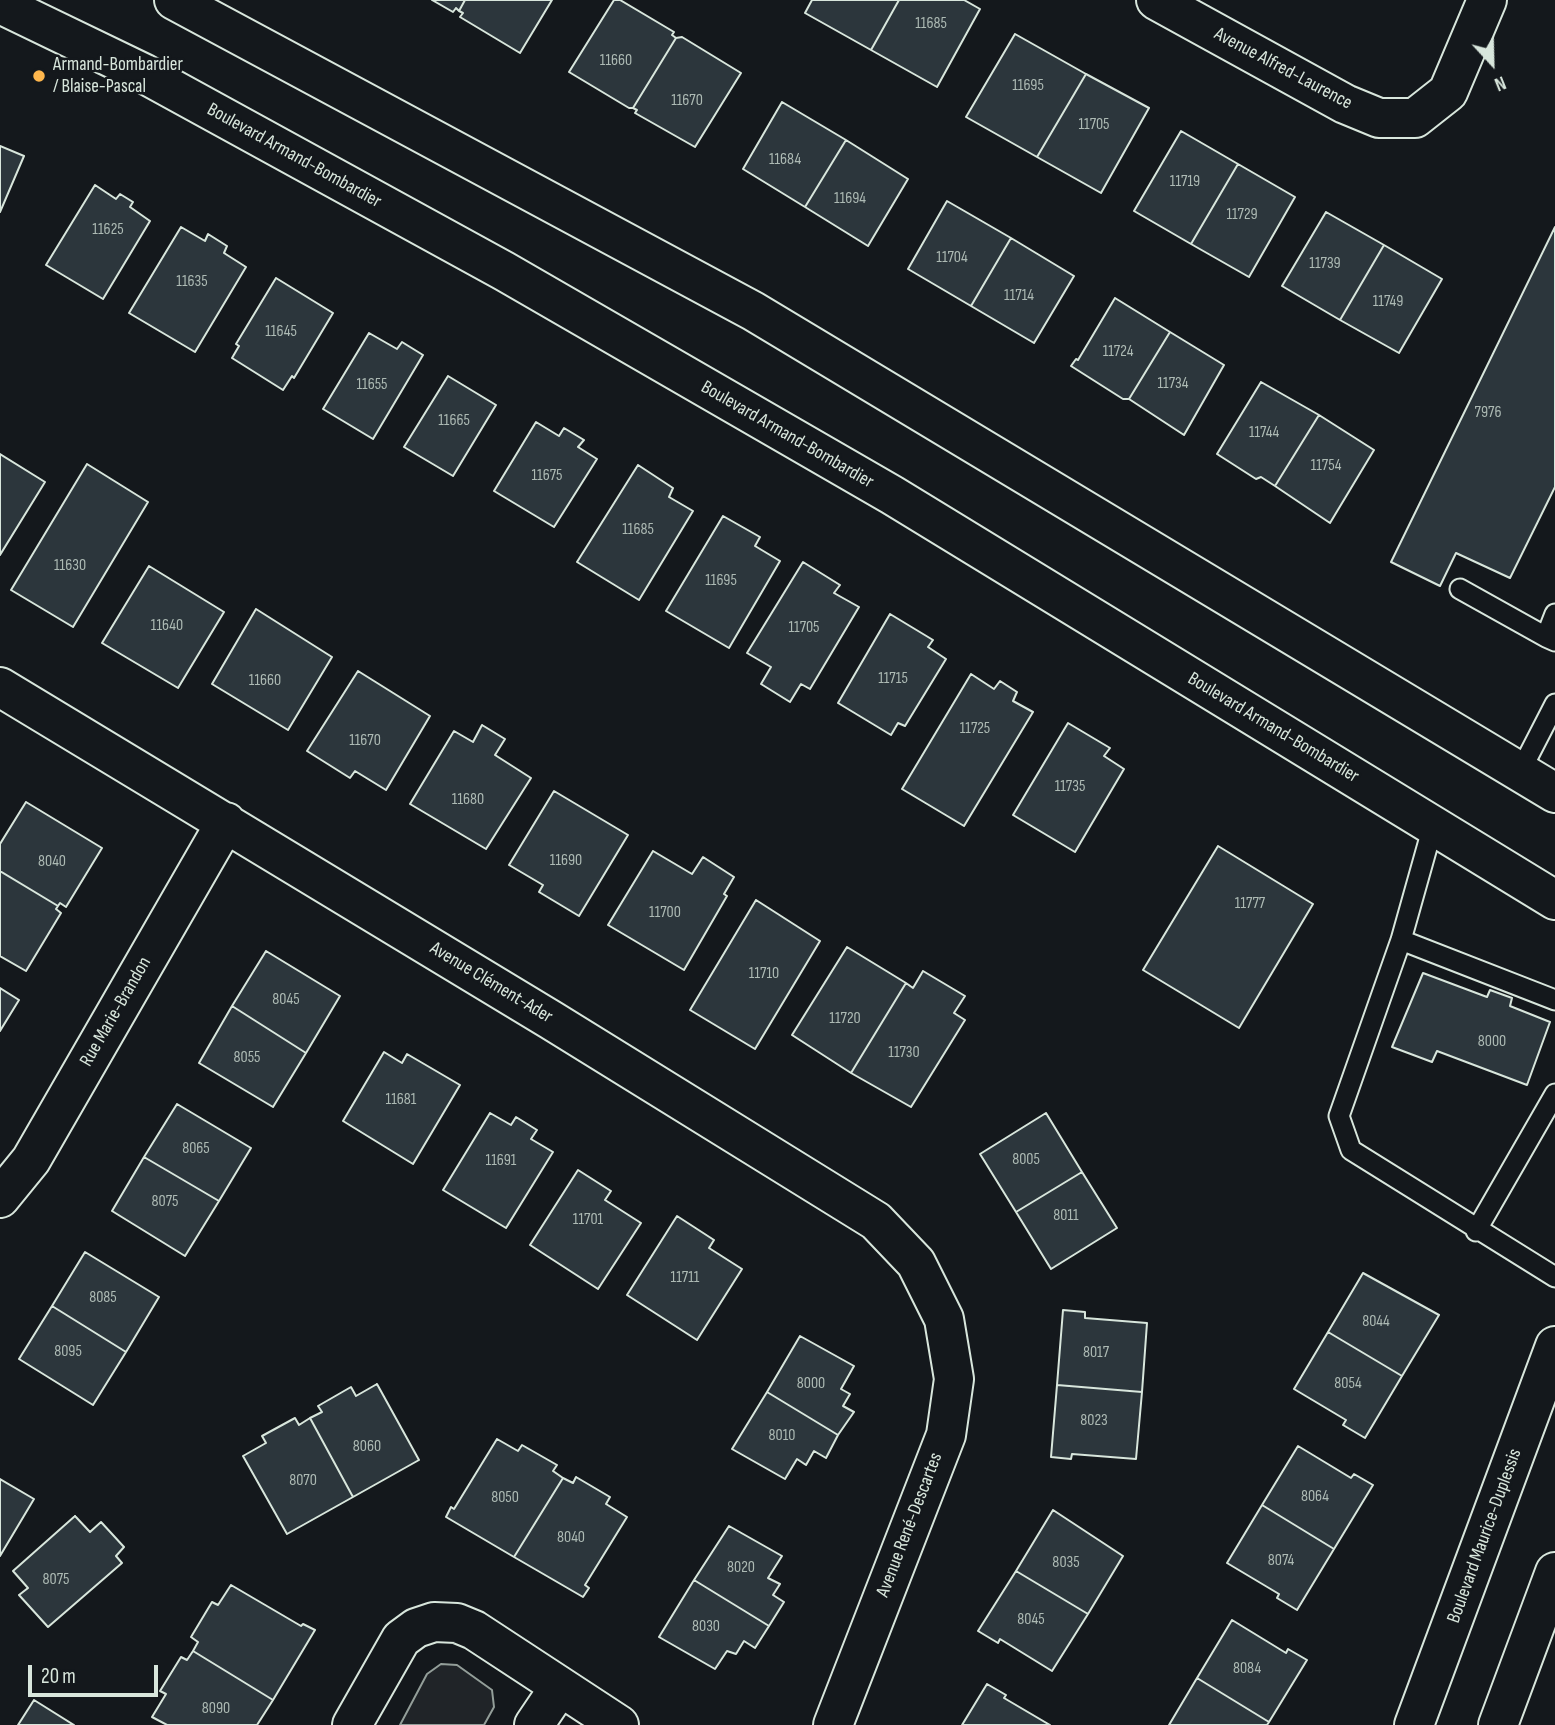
<!DOCTYPE html>
<meta charset="utf-8">
<style>
body{margin:0}
#map{position:relative;width:1555px;height:1725px;overflow:hidden;background:#14181c;font-family:"Sofia Sans Condensed",sans-serif}
canvas{display:block}
.north{position:absolute;left:1457px;top:28px;width:70px;height:70px;-webkit-text-stroke:5px #14181c;paint-order:stroke;rotate:158deg;font-size:19px;font-weight:700;line-height:28px;text-align:center;color:#d8e6dc}
.north::after{content:'';display:block;margin:auto;width:24px;height:32px;background:#d8e6dc;clip-path:polygon(50% 0,100% 100%,50% 72%,0 100%)}
.scale{position:absolute;left:28px;top:1665px;width:130px;height:32px;box-sizing:border-box;border:4px solid #d8e6dc;border-top:0;padding-left:9px;font-size:21px;line-height:24px;white-space:nowrap;color:#d8e6dc;-webkit-text-stroke:5px #14181c;paint-order:stroke}
</style>
<div id="map">
<canvas width="1555" height="1725"></canvas>
<div class="north">N</div>
<div class="scale">20 m</div>
</div>
<script>
const g = document.querySelector('canvas').getContext('2d');
g.lineJoin = 'round';
function fillPath(path, color) {
  g.fillStyle = color;
  g.fill(path, 'evenodd');
}
function shape(rows) {
  const path = new Path2D();
  for (const r of rows) {
    path.moveTo(r[0], r[1]);
    for (let i = 2; i < r.length; i += 2) path.lineTo(r[i], r[i + 1]);
  }
  return path;
}
function trace(path, color, width, dash) {
  g.strokeStyle = color;
  g.lineWidth = width;
  g.lineCap = dash ? 'butt' : 'round';
  g.setLineDash(dash || []);
  g.stroke(path);
}
function write(font, color, halo, rows, align = 'center') {
  g.font = font + ' "Sofia Sans Condensed",sans-serif';
  g.lineWidth = 5;
  g.setLineDash([]);
  g.textBaseline = 'middle';
  g.strokeStyle = halo;
  g.fillStyle = color;
  for (const [text, x, y, turn = 0] of rows) {
    g.save();
    g.translate(x, y);
    g.rotate((+turn || 0) * Math.PI / 180);
    g.textAlign = isNaN(turn) ? turn : align;
    if (halo) g.strokeText(text, 0, 0);
    g.fillText(text, 0, 0);
    g.restore();
  }
}
const green = shape([
 [441,1664,457,1665,492,1690,494,1707,484,1725,400,1725,427,1674,441,1664]
]);
fillPath(green, '#202428');
trace(green, '#939e99', 2);
const building = shape([
 [432,0,465,0,459,11,456,8,453,12,432,0],
 [465,0,552,0,520,53,460,17,463,13,459,11,465,0],
 [614,0,620,0,674,32,672,35,676,38,633,108,629,108,569,72,614,0],
 [812,0,899,0,871,50,805,13,812,0],
 [899,0,964,0,980,9,937,87,871,50,899,0],
 [1015,34,1086,74,1037,157,966,117,1015,34],
 [682,37,741,73,695,147,635,113,637,110,633,108,676,38,682,37],
 [1086,74,1149,108,1101,193,1037,157,1086,74],
 [782,102,846,140,805,207,743,169,782,102],
 [1181,131,1238,164,1191,244,1134,211,1181,131],
 [846,140,908,179,868,246,805,207,846,140],
 [0,146,24,156,0,212,0,146],
 [1238,164,1295,197,1249,277,1191,244,1238,164],
 [95,185,116,199,120,194,133,202,130,207,150,221,103,299,46,265,95,185],
 [947,201,1011,238,971,306,908,269,947,201],
 [1326,212,1384,245,1340,320,1282,286,1326,212],
 [181,227,205,241,208,234,227,246,224,253,246,267,195,352,129,313,181,227],
 [1555,227,1555,487,1510,578,1456,553,1440,586,1391,562,1555,227],
 [1011,238,1074,276,1034,343,971,306,1011,238],
 [1384,245,1442,279,1399,353,1340,320,1384,245],
 [276,278,333,313,294,378,292,376,283,390,232,358,239,346,236,344,276,278],
 [1115,298,1170,332,1129,399,1123,399,1071,366,1076,359,1078,360,1115,298],
 [1170,332,1224,365,1184,435,1129,399,1170,332],
 [369,333,397,349,402,342,423,355,373,439,323,409,369,333],
 [448,376,496,405,453,476,404,447,448,376],
 [1261,382,1319,415,1275,486,1261,477,1256,479,1217,454,1261,382],
 [1319,415,1374,450,1330,523,1275,486,1319,415],
 [536,422,559,436,564,428,584,440,578,447,597,459,554,527,494,491,536,422],
 [0,454,45,482,0,555,0,454],
 [87,464,148,502,73,627,11,590,87,464],
 [638,465,673,488,669,497,693,511,639,600,577,562,638,465],
 [723,516,760,537,755,546,780,561,729,648,666,611,723,516],
 [803,562,840,585,834,593,859,607,810,689,801,684,790,702,761,684,771,667,747,653,803,562],
 [149,566,224,612,178,688,102,643,149,566],
 [256,609,332,657,288,730,212,684,256,609],
 [890,614,933,640,928,647,946,659,905,726,898,723,891,735,838,703,890,614],
 [358,671,430,716,386,790,355,771,350,778,307,751,358,671],
 [971,674,994,689,1000,681,1017,692,1013,701,1033,712,964,826,902,789,971,674],
 [1068,723,1110,748,1104,756,1124,769,1075,852,1013,815,1068,723],
 [482,725,505,739,495,755,531,778,486,849,410,804,454,731,473,742,482,725],
 [554,791,628,835,579,916,539,892,543,885,509,865,554,791],
 [26,802,102,848,66,907,60,903,58,906,0,871,0,844,26,802],
 [1218,846,1313,904,1239,1028,1143,970,1218,846],
 [653,851,692,874,703,857,734,877,724,894,727,896,684,970,608,925,653,851],
 [0,871,58,906,56,909,61,913,26,971,0,956,0,871],
 [756,900,820,941,755,1049,690,1010,756,900],
 [847,947,906,983,851,1073,792,1035,847,947],
 [266,951,340,996,306,1053,232,1006,266,951],
 [923,971,965,996,954,1013,965,1020,911,1107,851,1073,906,983,913,988,923,971],
 [1423,973,1487,997,1490,990,1512,998,1510,1006,1550,1022,1527,1085,1437,1051,1432,1062,1392,1047,1423,973],
 [0,988,19,1000,0,1031,0,988],
 [232,1006,306,1053,273,1107,199,1063,232,1006],
 [384,1052,402,1063,407,1054,460,1085,413,1164,343,1121,384,1052],
 [177,1104,251,1148,219,1201,144,1157,177,1104],
 [490,1113,511,1125,516,1117,537,1130,531,1139,553,1152,506,1228,443,1190,490,1113],
 [1046,1113,1082,1172,1016,1212,980,1154,1046,1113],
 [144,1157,219,1201,185,1256,112,1211,144,1157],
 [578,1170,611,1191,605,1200,641,1223,598,1289,530,1245,578,1170],
 [1082,1172,1117,1228,1051,1269,1016,1212,1082,1172],
 [677,1216,714,1240,709,1248,742,1269,697,1340,627,1295,677,1216],
 [85,1252,159,1297,126,1352,52,1306,85,1252],
 [1363,1273,1439,1315,1402,1376,1328,1332,1363,1273],
 [52,1306,126,1352,93,1405,19,1359,52,1306],
 [1063,1310,1085,1312,1085,1318,1147,1323,1142,1392,1057,1385,1063,1310],
 [1328,1332,1402,1376,1365,1438,1343,1425,1346,1420,1294,1389,1328,1332],
 [800,1336,854,1366,841,1389,850,1394,843,1406,854,1412,838,1435,767,1392,800,1336],
 [377,1384,419,1460,353,1497,310,1418,322,1412,318,1406,351,1387,356,1396,377,1384],
 [1057,1385,1142,1392,1136,1459,1072,1454,1071,1459,1051,1457,1057,1385],
 [767,1392,838,1435,826,1458,814,1451,806,1465,797,1459,785,1479,732,1449,767,1392],
 [295,1418,299,1425,310,1418,353,1497,287,1534,243,1456,266,1443,262,1436,295,1418],
 [497,1439,518,1451,522,1445,557,1465,553,1471,563,1478,514,1557,446,1517,451,1507,454,1509,497,1439],
 [1298,1446,1351,1478,1354,1474,1373,1485,1334,1549,1262,1505,1298,1446],
 [576,1477,610,1497,606,1504,627,1517,585,1585,589,1588,583,1597,514,1557,563,1478,573,1483,576,1477],
 [0,1479,34,1499,0,1556,0,1479],
 [1262,1505,1334,1549,1297,1610,1277,1598,1279,1594,1227,1563,1262,1505],
 [1053,1510,1123,1556,1088,1614,1016,1571,1053,1510],
 [75,1516,90,1532,101,1522,124,1547,116,1556,122,1563,48,1627,19,1595,28,1588,13,1571,75,1516],
 [729,1526,782,1556,768,1578,780,1584,773,1595,784,1602,769,1626,694,1580,729,1526],
 [1016,1571,1088,1614,1052,1671,1000,1639,998,1643,978,1631,1016,1571],
 [694,1580,769,1626,755,1648,744,1641,736,1654,727,1651,715,1669,659,1637,694,1580],
 [231,1585,301,1626,303,1624,315,1630,273,1700,193,1651,198,1642,191,1637,212,1602,218,1605,231,1585],
 [1232,1620,1286,1653,1288,1649,1307,1660,1269,1722,1197,1678,1232,1620],
 [193,1651,273,1700,257,1725,167,1725,152,1717,166,1694,160,1691,181,1657,187,1660,193,1651],
 [1197,1678,1269,1722,1267,1725,1169,1725,1197,1678],
 [987,1684,1006,1695,1004,1698,1050,1725,962,1725,987,1684],
 [34,1700,74,1725,18,1725,34,1700]
]);
fillPath(building, '#2c363c');
trace(building, '#d8e6dc', 2);
const lane = shape([
 [1460,589,1546,637],
 [1555,614,1546,637,1555,641],
 [1520,772,1555,704],
 [1433,826,1401,940,1339,1116,1351,1150,1555,1277],
 [1401,940,1555,1000],
 [1476,1231,1555,1094]
]);
const street = shape([
 [1156,0,1345,104,1379,118,1415,118,1448,92,1487,0],
 [0,687,551,1020,876,1221,916,1263,944,1319,954,1379,946,1435,833,1725],
 [0,1198,31,1160,226,822],
 [352,1725,401,1639,416,1628,434,1622,457,1623,474,1630,619,1725],
 [534,1725,559,1688]
]);
const secondary = shape([
 [174,0,753,311,1555,793],
 [0,4,143,73,504,271,892,495,1555,900],
 [1414,1725,1555,1346],
 [1498,1725,1555,1572]
]);
trace(lane, '#d8e6dc', 23);
trace(street, '#d8e6dc', 42);
trace(secondary, '#d8e6dc', 42);
trace(lane, '#14181c', 19);
trace(street, '#14181c', 38);
trace(secondary, '#14181c', 38);
for (const [x, y, r, color] of [
 [39,76,7,"#ffb74d"]
]) {
  const dot = new Path2D();
  dot.arc(x, y, r, 0, 2 * Math.PI);
  g.fillStyle = color;
  g.fill(dot);
  trace(dot, '#14181c', 2.5);
}
write('16px', '#adbab4', null, [
 ["11685",931,24],
 ["11660",616,61],
 ["11695",1028,86],
 ["11670",687,101],
 ["11705",1094,125],
 ["11684",785,160],
 ["11719",1185,182],
 ["11694",850,199],
 ["11729",1242,215],
 ["11625",108,230],
 ["11704",952,258],
 ["11739",1325,264],
 ["11635",192,282],
 ["11714",1019,296],
 ["11749",1388,302],
 ["11645",281,332],
 ["11724",1118,352],
 ["11734",1173,384],
 ["11655",372,385],
 ["7976",1488,413],
 ["11665",454,421],
 ["11744",1264,433],
 ["11754",1326,466],
 ["11675",547,476],
 ["11685",638,530],
 ["11630",70,566],
 ["11695",721,581],
 ["11640",167,626],
 ["11705",804,628],
 ["11715",893,679],
 ["11660",265,681],
 ["11725",975,729],
 ["11670",365,741],
 ["11735",1070,787],
 ["11680",468,800],
 ["11690",566,861],
 ["8040",52,862],
 ["11777",1250,904],
 ["11700",665,913],
 ["11710",764,974],
 ["8045",286,1000],
 ["11720",845,1019],
 ["8000",1492,1042],
 ["11730",904,1053],
 ["8055",247,1058],
 ["11681",401,1100],
 ["8065",196,1149],
 ["8005",1026,1160],
 ["11691",501,1161],
 ["8075",165,1202],
 ["8011",1066,1216],
 ["11701",588,1220],
 ["11711",685,1278],
 ["8085",103,1298],
 ["8044",1376,1322],
 ["8095",68,1352],
 ["8017",1096,1353],
 ["8000",811,1384],
 ["8054",1348,1384],
 ["8023",1094,1421],
 ["8010",782,1436],
 ["8060",367,1447],
 ["8070",303,1481],
 ["8064",1315,1497],
 ["8050",505,1498],
 ["8040",571,1538],
 ["8074",1281,1561],
 ["8035",1066,1563],
 ["8020",741,1568],
 ["8075",56,1580],
 ["8045",1031,1620],
 ["8030",706,1627],
 ["8084",1247,1669],
 ["8090",216,1709]
]);
write('19px', '#d8e6dc', '#14181c', [
 ["Armand-Bombardier",53,65],
 ["/ Blaise-Pascal",53,87]
], 'left');
write('19px', '#d8e6dc', '#14181c', [
 ["Avenue Alfred-Laurence",1283,69,28],
 ["Boulevard Armand-Bombardier",294,156,29],
 ["Boulevard Armand-Bombardier",787,435,30],
 ["Boulevard Armand-Bombardier",1273,728,31],
 ["Avenue Clément-Ader",491,983,31],
 ["Rue Marie-Brandon",116,1012,-60],
 ["Avenue René-Descartes",910,1525,-69],
 ["Boulevard Maurice-Duplessis",1485,1536,-70]
]);
</script>
